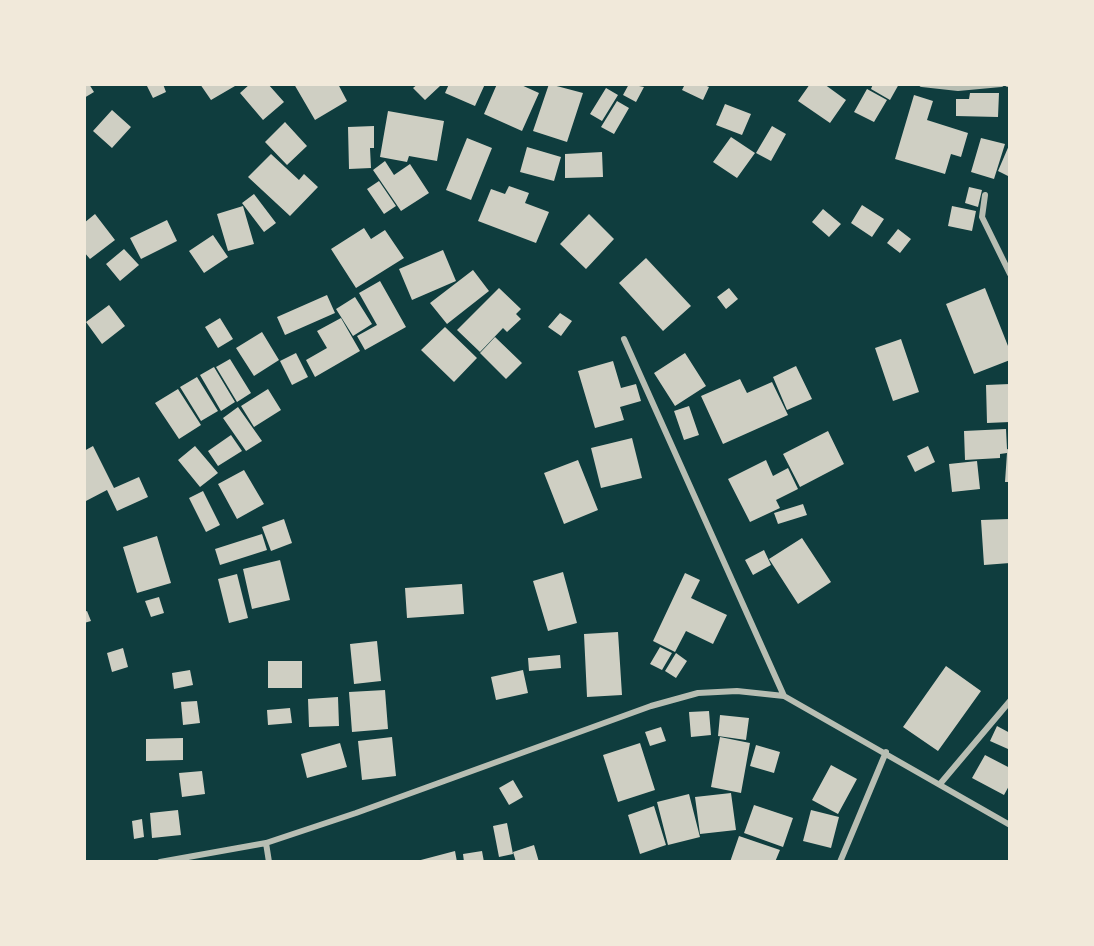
<!DOCTYPE html>
<style>
body{margin:0}
#map{position:relative;width:1094px;height:946px;overflow:hidden;background:#0f3d3e;font-family:"Nunito Sans",sans-serif}
canvas{display:block}
.frame{position:absolute;inset:0;border:86px solid #f1e9da;pointer-events:none}
</style>
<div id="map">
<canvas width="1094" height="946"></canvas>
<div class="frame"></div>
</div>
<script>
const g = document.querySelector('canvas').getContext('2d');
g.lineJoin = 'round';
function fillPath(path, color) {
  g.fillStyle = color;
  g.fill(path, 'evenodd');
}
function shape(rows) {
  const path = new Path2D();
  for (const r of rows) {
    path.moveTo(r[0], r[1]);
    for (let i = 2; i < r.length; i += 2) path.lineTo(r[i], r[i + 1]);
  }
  return path;
}
function trace(path, color, width, dash) {
  g.strokeStyle = color;
  g.lineWidth = width;
  g.lineCap = dash ? 'butt' : 'round';
  g.setLineDash(dash || []);
  g.stroke(path);
}
fillPath(shape([
 [84,84,89,84,94,92,84,98],
 [151,84,163,84,166,92,153,98,147,86],
 [200,84,233,84,235,86,211,100],
 [250,84,268,84,284,102,263,120,240,93],
 [294,84,338,84,347,101,315,120],
 [418,84,439,84,440,86,425,100,413,88],
 [449,84,485,84,475,106,445,93],
 [497,84,519,84,539,93,522,131,484,114],
 [549,84,583,93,567,142,533,131],
 [629,84,644,87,636,102,623,95],
 [685,84,702,84,709,87,703,100,682,90],
 [810,84,824,84,846,100,830,123,798,101],
 [873,84,899,84,890,100,871,89],
 [606,88,618,95,602,121,590,114],
 [867,89,887,100,874,122,854,112],
 [970,93,999,93,998,117,956,116,956,99,969,99],
 [914,95,933,101,927,120,968,133,961,157,951,154,945,174,895,159],
 [617,101,629,108,614,134,601,127],
 [725,104,751,114,742,135,716,125],
 [112,110,131,127,112,148,93,131],
 [388,111,444,121,437,161,409,156,407,162,380,157],
 [285,122,307,146,287,165,265,142],
 [374,126,374,148,370,148,371,168,349,169,348,127],
 [772,126,786,134,771,161,756,153],
 [731,137,755,153,737,178,713,162],
 [467,138,492,148,471,200,446,190],
 [981,138,1005,144,994,179,971,172],
 [1010,143,1010,177,998,171],
 [527,147,561,157,554,181,520,172],
 [602,152,603,177,565,178,565,154],
 [271,154,299,180,304,174,318,187,290,216,248,177],
 [385,161,394,175,410,164,429,193,401,211,373,170],
 [379,181,396,206,384,214,367,189],
 [509,186,529,193,525,203,549,212,536,243,478,221,491,189,505,194],
 [969,187,982,190,978,207,965,203],
 [254,194,276,223,264,232,242,203],
 [862,205,884,219,872,237,851,223],
 [243,206,254,244,228,251,217,214],
 [952,206,976,211,972,231,948,226],
 [823,209,841,224,829,237,812,222],
 [95,214,115,240,90,259,84,252,84,223],
 [589,214,614,239,586,269,560,244],
 [167,220,177,241,141,259,130,238],
 [364,228,371,239,385,230,404,258,356,288,331,249],
 [898,229,911,239,900,253,887,243],
 [213,235,228,257,204,273,189,251],
 [124,249,139,265,120,281,106,264],
 [443,250,456,281,412,300,399,269],
 [646,258,691,306,663,331,619,283],
 [473,270,489,291,447,324,430,303],
 [380,281,406,327,365,350,357,336,377,325,359,293],
 [499,288,521,309,516,314,521,319,507,332,503,328,480,352,457,330],
 [729,288,738,299,726,309,717,297],
 [985,288,1010,351,1010,360,974,374,946,304],
 [327,295,335,313,285,335,277,317],
 [355,297,372,324,353,336,336,309],
 [109,305,125,326,102,344,86,322],
 [560,313,572,321,561,336,548,327],
 [220,318,233,339,218,348,205,327],
 [341,318,360,351,315,377,306,360,327,348,317,331],
 [445,327,477,358,454,382,421,350],
 [262,332,279,360,254,376,236,348],
 [495,337,522,363,506,379,480,353],
 [901,339,919,392,893,401,875,348],
 [296,353,308,377,292,385,280,361],
 [685,353,706,386,675,406,654,373],
 [230,359,251,393,237,402,216,367],
 [613,361,621,388,636,384,641,401,620,407,624,420,595,428,578,371],
 [796,366,812,399,787,410,773,377],
 [214,367,235,402,221,411,200,375],
 [197,377,218,411,201,421,180,387],
 [740,379,747,393,772,382,788,415,723,444,701,396],
 [1010,384,1010,422,987,423,986,385],
 [178,389,201,425,179,439,155,403],
 [268,389,281,410,254,427,241,406],
 [689,406,699,435,684,440,674,411],
 [238,407,262,441,246,451,223,418],
 [1006,429,1007,449,1010,450,1010,482,1005,482,1007,453,1000,454,1000,458,965,460,964,431],
 [828,431,844,464,800,487,783,454],
 [231,435,242,451,218,466,208,451],
 [632,438,642,478,601,488,591,448],
 [93,446,114,488,139,477,148,497,117,511,107,490,84,502,84,451],
 [195,446,218,473,200,487,178,460],
 [928,446,935,462,915,472,907,456],
 [578,460,598,510,564,524,544,473],
 [766,460,773,476,788,468,798,489,776,500,780,508,750,522,728,479],
 [977,461,980,489,952,492,949,464],
 [244,470,264,504,237,519,218,484],
 [203,491,220,525,206,532,189,498],
 [803,504,807,515,778,524,774,513],
 [284,519,292,543,271,551,262,527],
 [1010,519,1010,563,984,565,981,520],
 [262,534,267,550,220,565,215,549],
 [157,536,171,583,137,593,123,547],
 [802,538,831,582,798,604,769,559],
 [764,550,771,565,753,575,745,560],
 [280,560,290,600,252,609,243,569],
 [563,572,577,623,548,631,533,581],
 [685,573,700,580,691,598,727,615,713,644,686,631,675,652,653,641],
 [237,574,248,618,229,623,218,579],
 [462,584,464,614,407,618,405,588],
 [159,597,164,613,151,617,145,601],
 [87,611,91,621,84,623,84,612],
 [618,632,622,695,587,697,584,634],
 [377,641,381,681,354,684,350,644],
 [660,647,672,653,662,670,650,664],
 [123,648,128,667,112,672,107,653],
 [676,653,687,661,676,678,665,671],
 [560,655,561,668,529,671,528,658],
 [268,661,302,661,302,688,268,688],
 [946,666,981,691,938,751,903,727],
 [190,670,193,685,174,689,172,673],
 [523,670,528,693,496,700,491,677],
 [385,690,388,729,352,732,349,692],
 [338,697,339,726,309,727,308,699],
 [197,701,200,723,183,725,181,702],
 [290,708,292,723,268,725,267,710],
 [709,711,711,735,691,737,689,712],
 [720,715,749,718,746,740,718,736],
 [997,726,1010,733,1008,749,990,741],
 [661,727,666,741,650,746,645,732],
 [392,737,396,776,362,780,358,741],
 [720,737,750,743,741,793,711,787],
 [183,738,183,760,146,761,146,739],
 [340,743,347,767,307,778,301,754],
 [640,743,655,790,618,802,603,755],
 [756,745,780,752,774,773,750,766],
 [985,755,1010,768,1010,784,1004,795,972,778],
 [831,765,857,779,838,814,812,800],
 [202,771,205,794,182,797,179,773],
 [513,780,523,797,509,805,499,788],
 [731,793,736,830,700,834,695,797],
 [689,794,700,837,668,845,657,802],
 [754,805,793,818,783,847,744,833],
 [654,806,666,845,640,854,628,815],
 [178,810,181,835,152,838,150,813],
 [811,810,839,817,831,848,803,841],
 [142,819,144,837,134,839,132,821],
 [507,823,513,854,499,857,493,826],
 [739,836,780,850,775,862,730,862],
 [534,845,539,862,516,862,513,852],
 [455,851,457,862,417,862,417,861],
 [482,851,484,862,464,862,463,854]
]), '#cfcfc3');
trace(shape([
 [922,84,958,88,1001,84],
 [1008,84,1010,84],
 [985,195,982,217,1010,274],
 [624,339,784,696,1010,825],
 [940,784,1010,701],
 [266,843,269,862],
 [160,862,266,843,356,813,651,706,698,693,737,691,784,696],
 [840,862,886,752]
]), '#b8beb3', 6);
</script>
